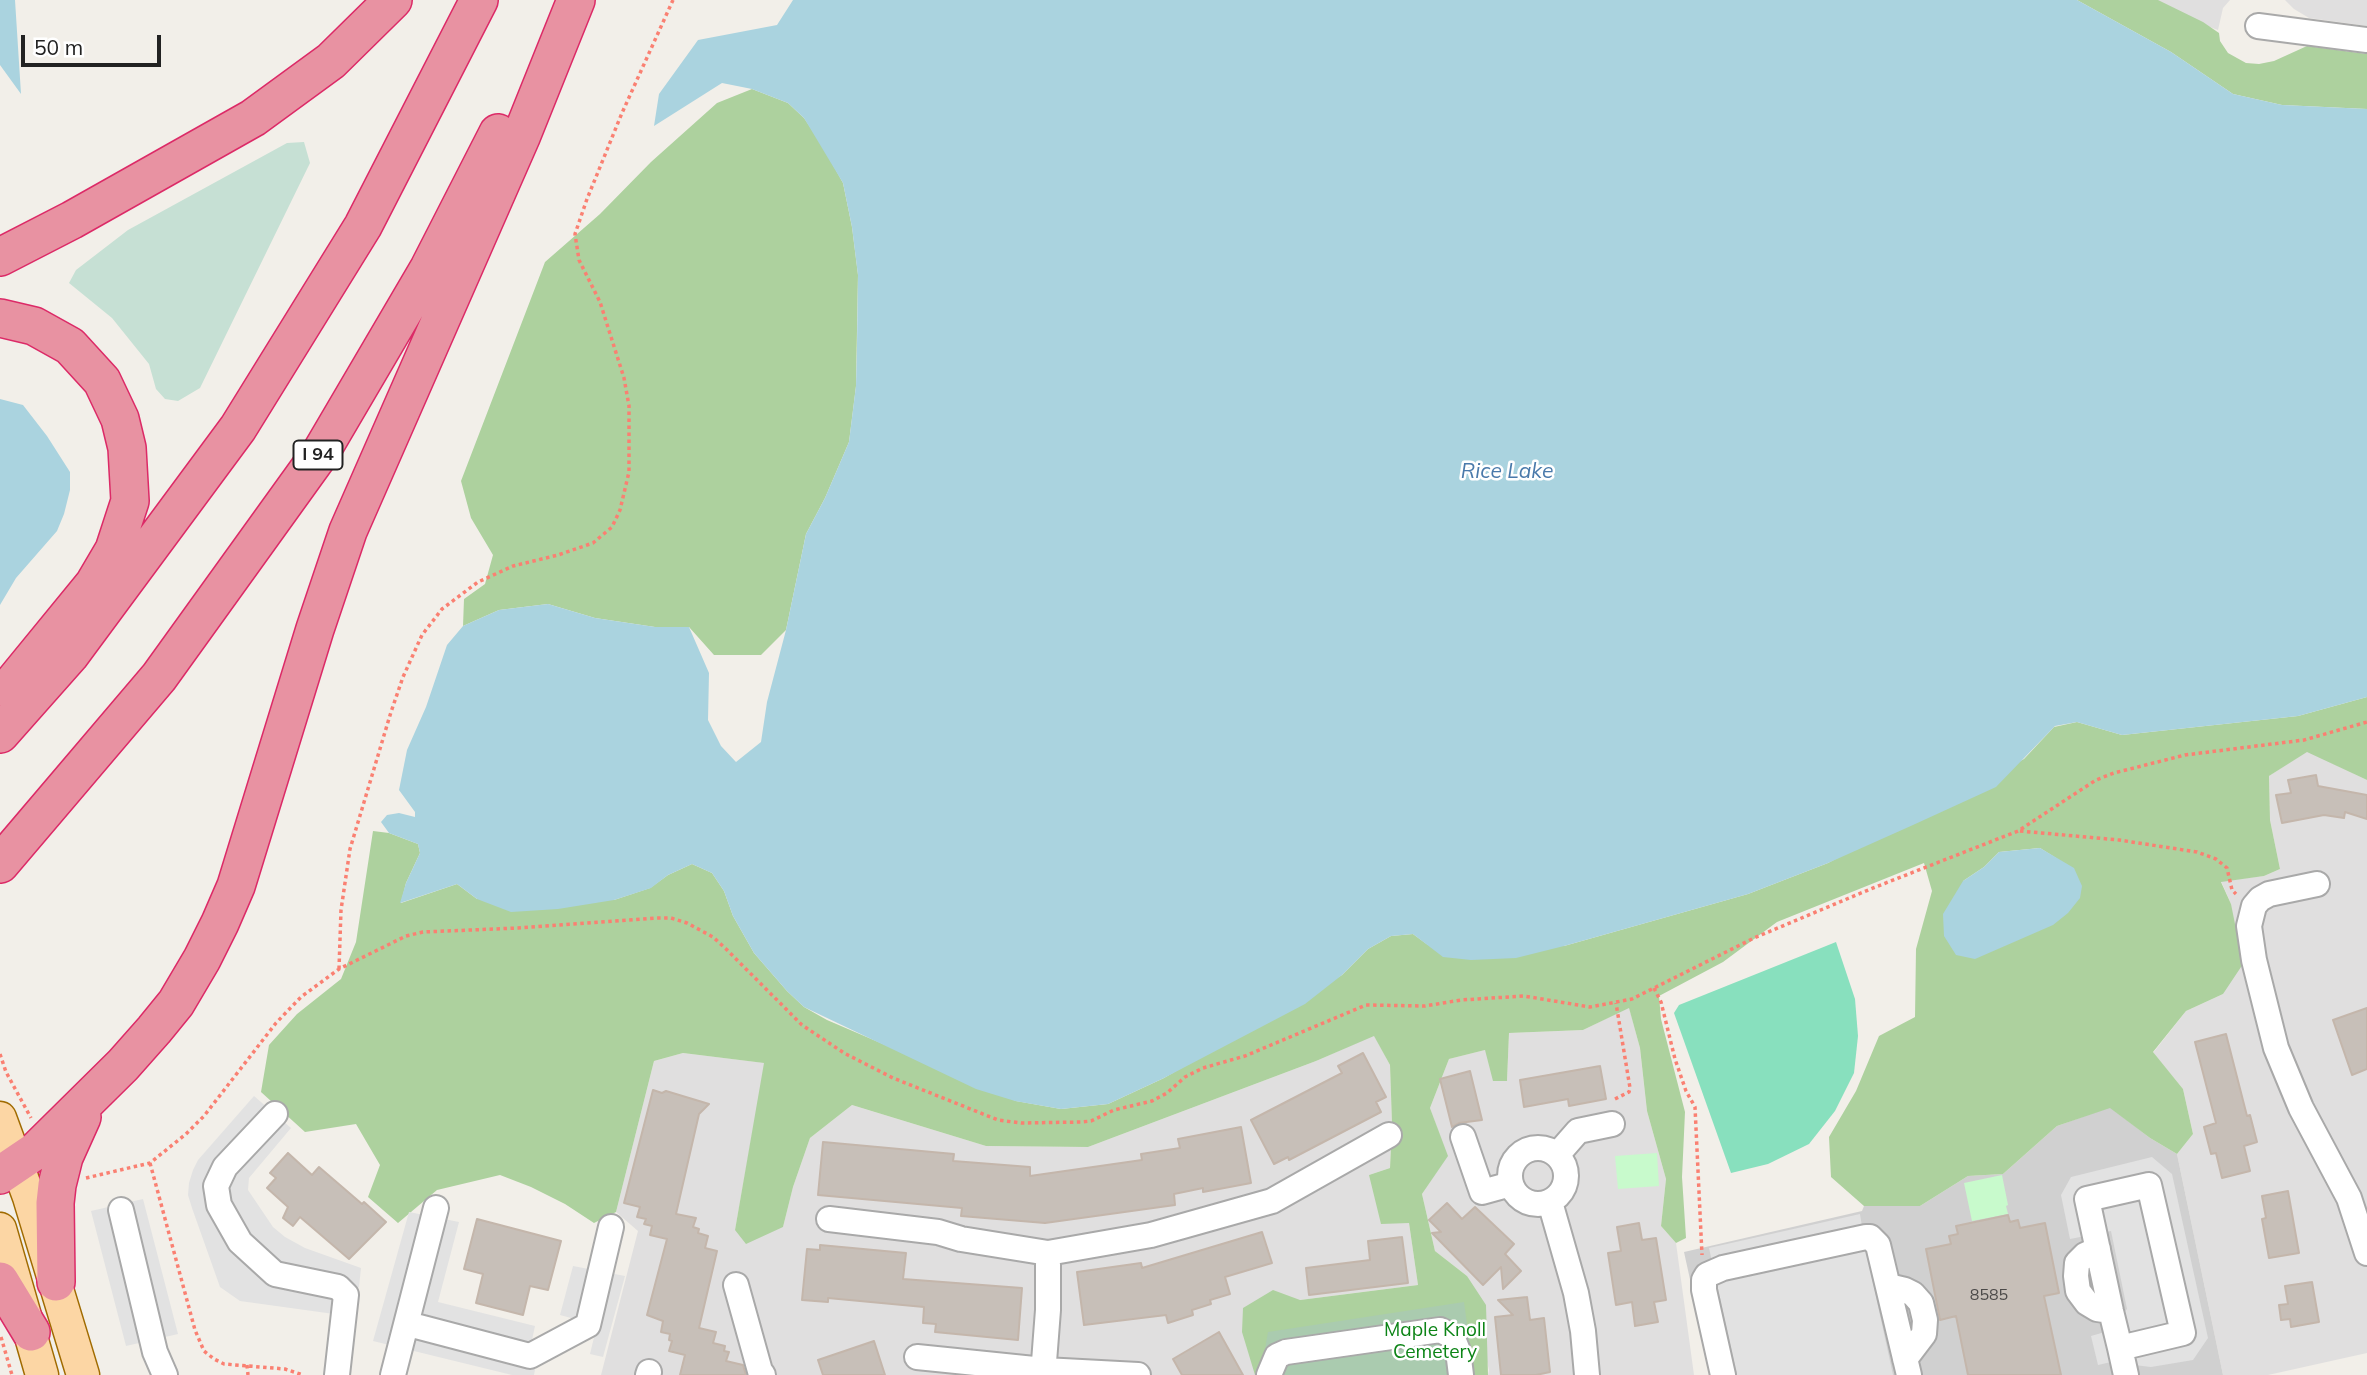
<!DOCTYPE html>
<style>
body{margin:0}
#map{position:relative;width:2367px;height:1375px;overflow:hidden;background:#f2efe9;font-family:Mulish,sans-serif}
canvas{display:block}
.scale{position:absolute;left:21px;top:35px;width:140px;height:32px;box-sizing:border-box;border:4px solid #222;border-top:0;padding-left:9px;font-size:21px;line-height:24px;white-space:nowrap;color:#222;-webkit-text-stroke:5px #fff;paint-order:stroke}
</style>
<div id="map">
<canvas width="2367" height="1375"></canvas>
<div class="scale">50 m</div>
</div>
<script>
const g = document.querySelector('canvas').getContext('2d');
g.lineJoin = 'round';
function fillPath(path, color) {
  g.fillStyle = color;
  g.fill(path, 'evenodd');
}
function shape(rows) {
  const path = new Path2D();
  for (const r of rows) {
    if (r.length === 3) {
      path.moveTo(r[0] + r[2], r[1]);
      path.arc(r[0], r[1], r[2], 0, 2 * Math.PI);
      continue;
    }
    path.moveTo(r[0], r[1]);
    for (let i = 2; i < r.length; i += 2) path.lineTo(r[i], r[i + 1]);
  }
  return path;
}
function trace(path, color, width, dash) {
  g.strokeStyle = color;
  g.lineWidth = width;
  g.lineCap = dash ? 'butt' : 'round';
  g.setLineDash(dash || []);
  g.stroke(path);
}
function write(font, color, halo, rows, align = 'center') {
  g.font = font + ' Mulish,sans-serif';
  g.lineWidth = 5;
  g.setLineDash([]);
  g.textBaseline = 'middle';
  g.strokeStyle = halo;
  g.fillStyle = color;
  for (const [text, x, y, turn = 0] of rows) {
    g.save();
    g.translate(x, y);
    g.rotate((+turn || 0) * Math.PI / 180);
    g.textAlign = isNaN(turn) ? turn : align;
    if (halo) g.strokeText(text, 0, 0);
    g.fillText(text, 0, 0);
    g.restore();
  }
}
fillPath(shape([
 [2137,0,2230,0,2223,8,2218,30],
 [2285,0,2367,0,2367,26,2309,18,2294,9],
 [2307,751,2367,780,2367,1353,2268,1375,2223,1375,2177,1154,2193,1134,2183,1089,2153,1053,2186,1011,2223,994,2231,904,2221,881,2264,876,2280,869,2270,820,2269,776],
 [1629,1007,1640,1048,1647,1111,1666,1179,1661,1226,1676,1243,1694,1375,1488,1375,1489,1370,1467,1276,1435,1251,1422,1194,1447,1156,1430,1108,1449,1059,1485,1050,1507,1081,1509,1033,1583,1030],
 [1374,1035,1390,1065,1392,1124,1390,1168,1369,1175,1409,1223,1418,1285,1300,1300,1255,1375,601,1375,638,1231,616,1212,654,1061,683,1053,765,1063,735,1230,783,1227,793,1187,810,1138,852,1105,986,1146,1088,1147,1316,1061]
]), '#e0dfdf');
fillPath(shape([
 [2110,1107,2150,1138,2177,1154,2223,1375,1711,1375,1684,1252,1862,1211,1864,1206,1920,1206,1968,1176,2003,1174,2057,1126]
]), '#d0d0d0');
fillPath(shape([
 [2077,0,2158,0,2203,22,2219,33,2220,41,2228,53,2246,63,2259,64,2274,61,2307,46,2367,54,2367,109,2282,105,2233,94,2171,52],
 [752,89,788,103,804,118,821,143,843,183,852,227,858,275,856,386,849,442,825,498,806,534,786,630,761,655,714,655,689,627,655,627,595,618,548,604,499,610,463,626,464,599,485,584,493,555,471,518,461,481,545,262,600,214,651,162,717,103],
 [2367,697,2367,780,2307,752,2269,776,2270,820,2280,869,2264,876,2221,882,2231,904,2243,964,2223,994,2186,1011,2153,1052,2183,1089,2193,1134,2177,1154,2150,1138,2110,1108,2057,1126,2003,1174,1968,1176,1920,1206,1864,1206,1831,1177,1829,1137,1856,1091,1879,1036,1915,1017,1916,949,1932,891,1924,863,1777,922,1723,962,1659,996,1661,1019,1685,1112,1682,1177,1686,1238,1676,1243,1661,1226,1666,1179,1647,1111,1640,1048,1629,1008,1583,1030,1509,1033,1507,1081,1493,1081,1485,1050,1449,1059,1430,1108,1448,1156,1422,1194,1435,1251,1467,1276,1486,1305,1488,1375,1255,1375,1242,1332,1243,1308,1273,1290,1300,1300,1418,1285,1409,1223,1381,1224,1369,1175,1390,1168,1392,1124,1390,1065,1374,1036,1316,1061,1088,1147,986,1146,852,1105,810,1138,793,1187,783,1227,746,1244,735,1230,764,1063,683,1053,654,1061,616,1212,594,1223,565,1204,531,1187,500,1175,437,1190,398,1223,368,1197,380,1165,356,1124,305,1132,261,1092,269,1045,297,1014,341,979,356,942,373,831,389,833,418,844,420,853,406,883,401,903,457,884,477,899,614,900,650,888,668,875,692,864,712,873,724,891,733,916,754,953,787,991,804,1007,827,1020,1016,1101,1061,1109,1108,1104,1164,1078,1342,975,1368,949,1391,936,1413,934,1428,945,1564,946,1748,894,1828,863,2024,759,2054,727,2077,722,2122,735,2298,716],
 [2040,848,2056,858,1963,881,1984,867,1999,852]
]), '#add19e');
fillPath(shape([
 [304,142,310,163,200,388,178,401,165,399,156,389,149,364,112,318,69,283,76,270,128,230,287,143]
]), '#c6e0d4');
fillPath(shape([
 [1464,1302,1474,1375,1262,1375,1261,1371,1268,1332]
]), '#aacbaf');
fillPath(shape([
 [1657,1153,1659,1186,1618,1189,1615,1156],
 [2002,1175,2008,1205,2006,1206,2008,1214,1972,1221,1964,1183]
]), '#c8facc');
fillPath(shape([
 [1836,942,1855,999,1858,1036,1854,1073,1835,1111,1809,1144,1768,1164,1731,1173,1674,1013,1679,1005]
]), '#88e0be');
fillPath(shape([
 [254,1096,291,1128,249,1178,248,1190,273,1227,285,1237,305,1248,361,1268,359,1287,334,1314,240,1301,220,1287,192,1208,188,1195,189,1183,193,1170,198,1160],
 [2152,1157,2172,1174,2208,1338,2193,1360,2151,1367,2111,1362,2098,1365,2091,1336,2105,1332,2127,1309,2111,1231,2070,1239,2061,1195,2071,1177],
 [143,1199,178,1334,126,1346,91,1211],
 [409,1212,459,1222,438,1302,535,1326,532,1340,536,1364,534,1375,512,1375,373,1341],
 [1860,1214,1866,1251,1893,1375,1737,1375,1709,1248],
 [573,1266,625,1276,603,1357,590,1354,597,1325,560,1315]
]), '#e2e2e2');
fillPath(shape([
 [0,0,15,0,21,94,0,65],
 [793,0,2077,0,2171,52,2233,94,2282,105,2367,109,2367,697,2298,716,2122,735,2077,722,2055,726,1996,787,1913,825,1828,863,1748,894,1564,946,1516,958,1471,960,1443,957,1413,934,1391,936,1368,949,1342,975,1305,1004,1164,1078,1108,1104,1061,1109,1015,1101,976,1089,804,1007,787,991,754,953,733,916,724,891,712,873,692,864,668,875,651,888,614,900,558,909,511,912,477,899,457,884,400,903,406,883,420,853,418,844,389,833,381,822,387,815,399,813,415,817,415,812,399,790,407,750,426,707,447,645,463,626,499,610,548,604,595,618,655,627,689,627,709,673,708,720,721,746,736,762,761,742,767,702,786,630,806,534,825,498,849,442,856,386,857,344,858,275,852,227,843,183,804,118,788,103,752,89,722,83,654,126,659,94,698,40,777,25],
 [0,399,23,405,47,436,70,472,70,490,64,514,57,531,16,578,0,605],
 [2040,848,2074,868,2082,886,2080,898,2068,913,2053,925,1975,959,1956,955,1944,936,1943,914,1963,881,1984,867,1999,852]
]), '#aad3df');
const building = shape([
 [2316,775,2318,786,2367,795,2367,819,2345,812,2344,818,2324,815,2282,823,2276,795,2291,793,2288,780,2316,775],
 [2367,1008,2367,1069,2352,1075,2333,1020,2367,1008],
 [2226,1034,2247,1116,2250,1115,2257,1142,2244,1146,2250,1171,2222,1178,2216,1153,2211,1154,2204,1127,2216,1123,2195,1042,2226,1034],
 [1363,1053,1386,1097,1376,1102,1381,1112,1289,1160,1288,1157,1274,1164,1251,1120,1342,1073,1338,1066,1363,1053],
 [1600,1066,1606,1099,1569,1106,1568,1099,1524,1107,1520,1080,1600,1066],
 [1470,1071,1482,1120,1459,1123,1452,1127,1440,1079,1470,1071],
 [653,1090,662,1093,666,1091,709,1104,699,1114,676,1214,696,1218,693,1227,699,1229,698,1233,708,1236,705,1248,717,1251,699,1328,716,1332,713,1343,725,1346,724,1351,729,1352,726,1361,743,1365,746,1375,680,1375,685,1355,669,1351,672,1341,669,1340,670,1334,661,1332,663,1321,647,1315,667,1239,650,1235,652,1226,644,1224,646,1219,637,1217,640,1207,624,1203,653,1090],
 [1241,1127,1251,1183,1203,1192,1203,1188,1174,1194,1175,1205,1045,1223,961,1216,962,1208,818,1195,823,1142,954,1154,953,1161,1030,1167,1030,1176,1142,1160,1141,1154,1180,1148,1178,1139,1241,1127],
 [288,1153,312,1175,319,1167,362,1204,364,1202,386,1222,349,1259,300,1217,293,1226,283,1218,288,1207,267,1188,276,1178,270,1173,288,1153],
 [2288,1191,2299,1253,2269,1258,2262,1219,2266,1218,2262,1196,2288,1191],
 [1447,1203,1462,1219,1475,1207,1514,1244,1505,1254,1521,1271,1503,1289,1501,1267,1483,1285,1432,1233,1441,1232,1429,1220,1447,1203],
 [2008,1215,2010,1222,2018,1220,2020,1228,2045,1223,2059,1293,2044,1296,2061,1375,1968,1375,1956,1316,1940,1320,1926,1249,1951,1244,1949,1236,1958,1234,1956,1226,2008,1215],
 [477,1219,561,1241,548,1290,530,1286,523,1315,476,1303,483,1274,464,1269,477,1219],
 [1639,1223,1642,1240,1656,1238,1666,1300,1654,1302,1658,1322,1635,1326,1632,1302,1616,1305,1608,1253,1621,1251,1617,1227,1639,1223],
 [1262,1232,1272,1263,1225,1277,1230,1294,1210,1300,1211,1304,1192,1310,1193,1315,1168,1323,1166,1315,1084,1325,1077,1272,1141,1263,1142,1268,1262,1232],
 [1402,1237,1408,1283,1309,1295,1306,1268,1370,1260,1368,1241,1402,1237],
 [820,1245,906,1253,903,1279,1022,1288,1018,1340,935,1332,936,1324,923,1323,924,1307,828,1298,828,1302,802,1300,807,1249,820,1250,820,1245],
 [2312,1282,2319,1322,2291,1327,2290,1319,2281,1320,2279,1305,2288,1304,2285,1286,2312,1282],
 [1527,1297,1530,1320,1544,1318,1550,1372,1536,1375,1501,1375,1495,1317,1513,1315,1498,1300,1527,1297],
 [1219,1332,1243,1375,1182,1375,1173,1359,1219,1332],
 [874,1341,885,1375,823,1375,818,1360,874,1341]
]);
fillPath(building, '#c7bfb8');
trace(building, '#c4b6ab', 2);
const minor = shape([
 [2258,26,2367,40],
 [2317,884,2269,894,2260,899,2254,906,2249,926,2254,960,2276,1048,2301,1108,2349,1198,2367,1253],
 [275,1114,225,1167,216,1186,219,1205,240,1242,275,1274,338,1287,346,1295,337,1375],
 [1463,1137,1482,1192,1511,1184],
 [1538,1176,28],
 [1557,1155,1578,1131,1612,1124],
 [1550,1202,1576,1293,1583,1331,1587,1375],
 [121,1210,155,1352,165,1375],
 [829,1219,938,1232,961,1239,1048,1253,1048,1310,1043,1375],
 [2098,1249,2085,1255,2077,1263,2076,1276,2078,1291,2087,1303,2097,1309,2111,1311],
 [1048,1253,1151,1235,1272,1201,1389,1135],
 [736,1285,760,1371,763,1375],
 [1888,1286,1905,1290,1913,1294,1921,1303,1925,1320,1924,1334,1905,1359],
 [408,1324,530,1356,588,1325,611,1227],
 [2120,1348,2183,1333,2149,1185,2087,1199,2111,1311,2120,1348,2126,1375],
 [917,1357,1044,1370,1138,1375],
 [393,1375,436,1208],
 [648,1375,649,1372],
 [1269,1375,1277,1356,1286,1352,1440,1330,1452,1336,1458,1351,1461,1375],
 [1723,1375,1704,1290,1704,1280,1707,1275,1723,1268,1866,1237,1870,1237,1878,1245,1909,1375]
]);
const major = shape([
 [0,1118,29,1197,83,1375],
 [0,1229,42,1375]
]);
const highway = shape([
 [0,257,72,220,253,118,331,61,393,0],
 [0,318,34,326,70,346,102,381,120,419,127,448,130,501,114,550,94,584,8,689],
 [0,734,70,655,238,428,363,226,479,0],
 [0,864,159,677,321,452,429,268,498,133],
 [0,1175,37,1150,123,1065,154,1030,176,1003,202,959,220,923,236,886,315,629,348,531,521,137,576,0],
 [0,1281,31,1332],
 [56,1282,55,1203,57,1185,64,1157,82,1117]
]);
trace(minor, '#a9a9a9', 28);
trace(major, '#a06b00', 35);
trace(highway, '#dc2a67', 40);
trace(shape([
 [2020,831,2119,840,2197,852,2216,859,2227,868,2232,890,2236,894],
 [339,969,341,910,350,849,391,712,403,677,422,635,442,609,478,582,513,566,558,555,593,543,612,527,620,510,629,472,629,406,624,378,600,302,579,260,575,234,587,199,622,113,673,0],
 [1654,988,1661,1002,1675,1059,1686,1091,1695,1107,1702,1255],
 [0,1054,6,1072,31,1118],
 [1615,1099,1629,1092,1630,1088,1616,1003],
 [150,1163,195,1330,204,1351,214,1359,224,1364,285,1369,303,1375],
 [86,1178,150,1163,186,1134,204,1116,276,1023,301,997,339,969,406,936,423,932,518,928,656,918,671,918,687,923,713,937,726,949,802,1025,844,1053,893,1078,998,1120,1021,1123,1081,1122,1091,1121,1114,1110,1152,1101,1167,1093,1185,1077,1203,1068,1245,1056,1366,1005,1425,1006,1461,1000,1524,996,1590,1007,1632,999,1754,938,1873,888,2018,831,2096,780,2114,773,2185,755,2304,740,2367,722],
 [1,1337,12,1375],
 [247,1365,248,1375]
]), '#fa8072', 3.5, [3.5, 3.5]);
trace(minor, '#fff', 24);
trace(major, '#fcd6a4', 32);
trace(highway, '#e892a2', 37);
write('16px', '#4b4948', null, [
 ["8585",1989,1295]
]);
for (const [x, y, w] of [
 [318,455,49]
]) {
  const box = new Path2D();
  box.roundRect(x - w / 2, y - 14.5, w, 29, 5);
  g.fillStyle = '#fff';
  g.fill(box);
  trace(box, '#222', 2);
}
write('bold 18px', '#222', null, [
 ["I 94",318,455]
]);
write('19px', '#0c8416', '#fff', [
 ["Maple Knoll",1435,1330],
 ["Cemetery",1435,1352]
]);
write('italic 21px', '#4a7aab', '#fff', [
 ["Rice Lake",1507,472]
]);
</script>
